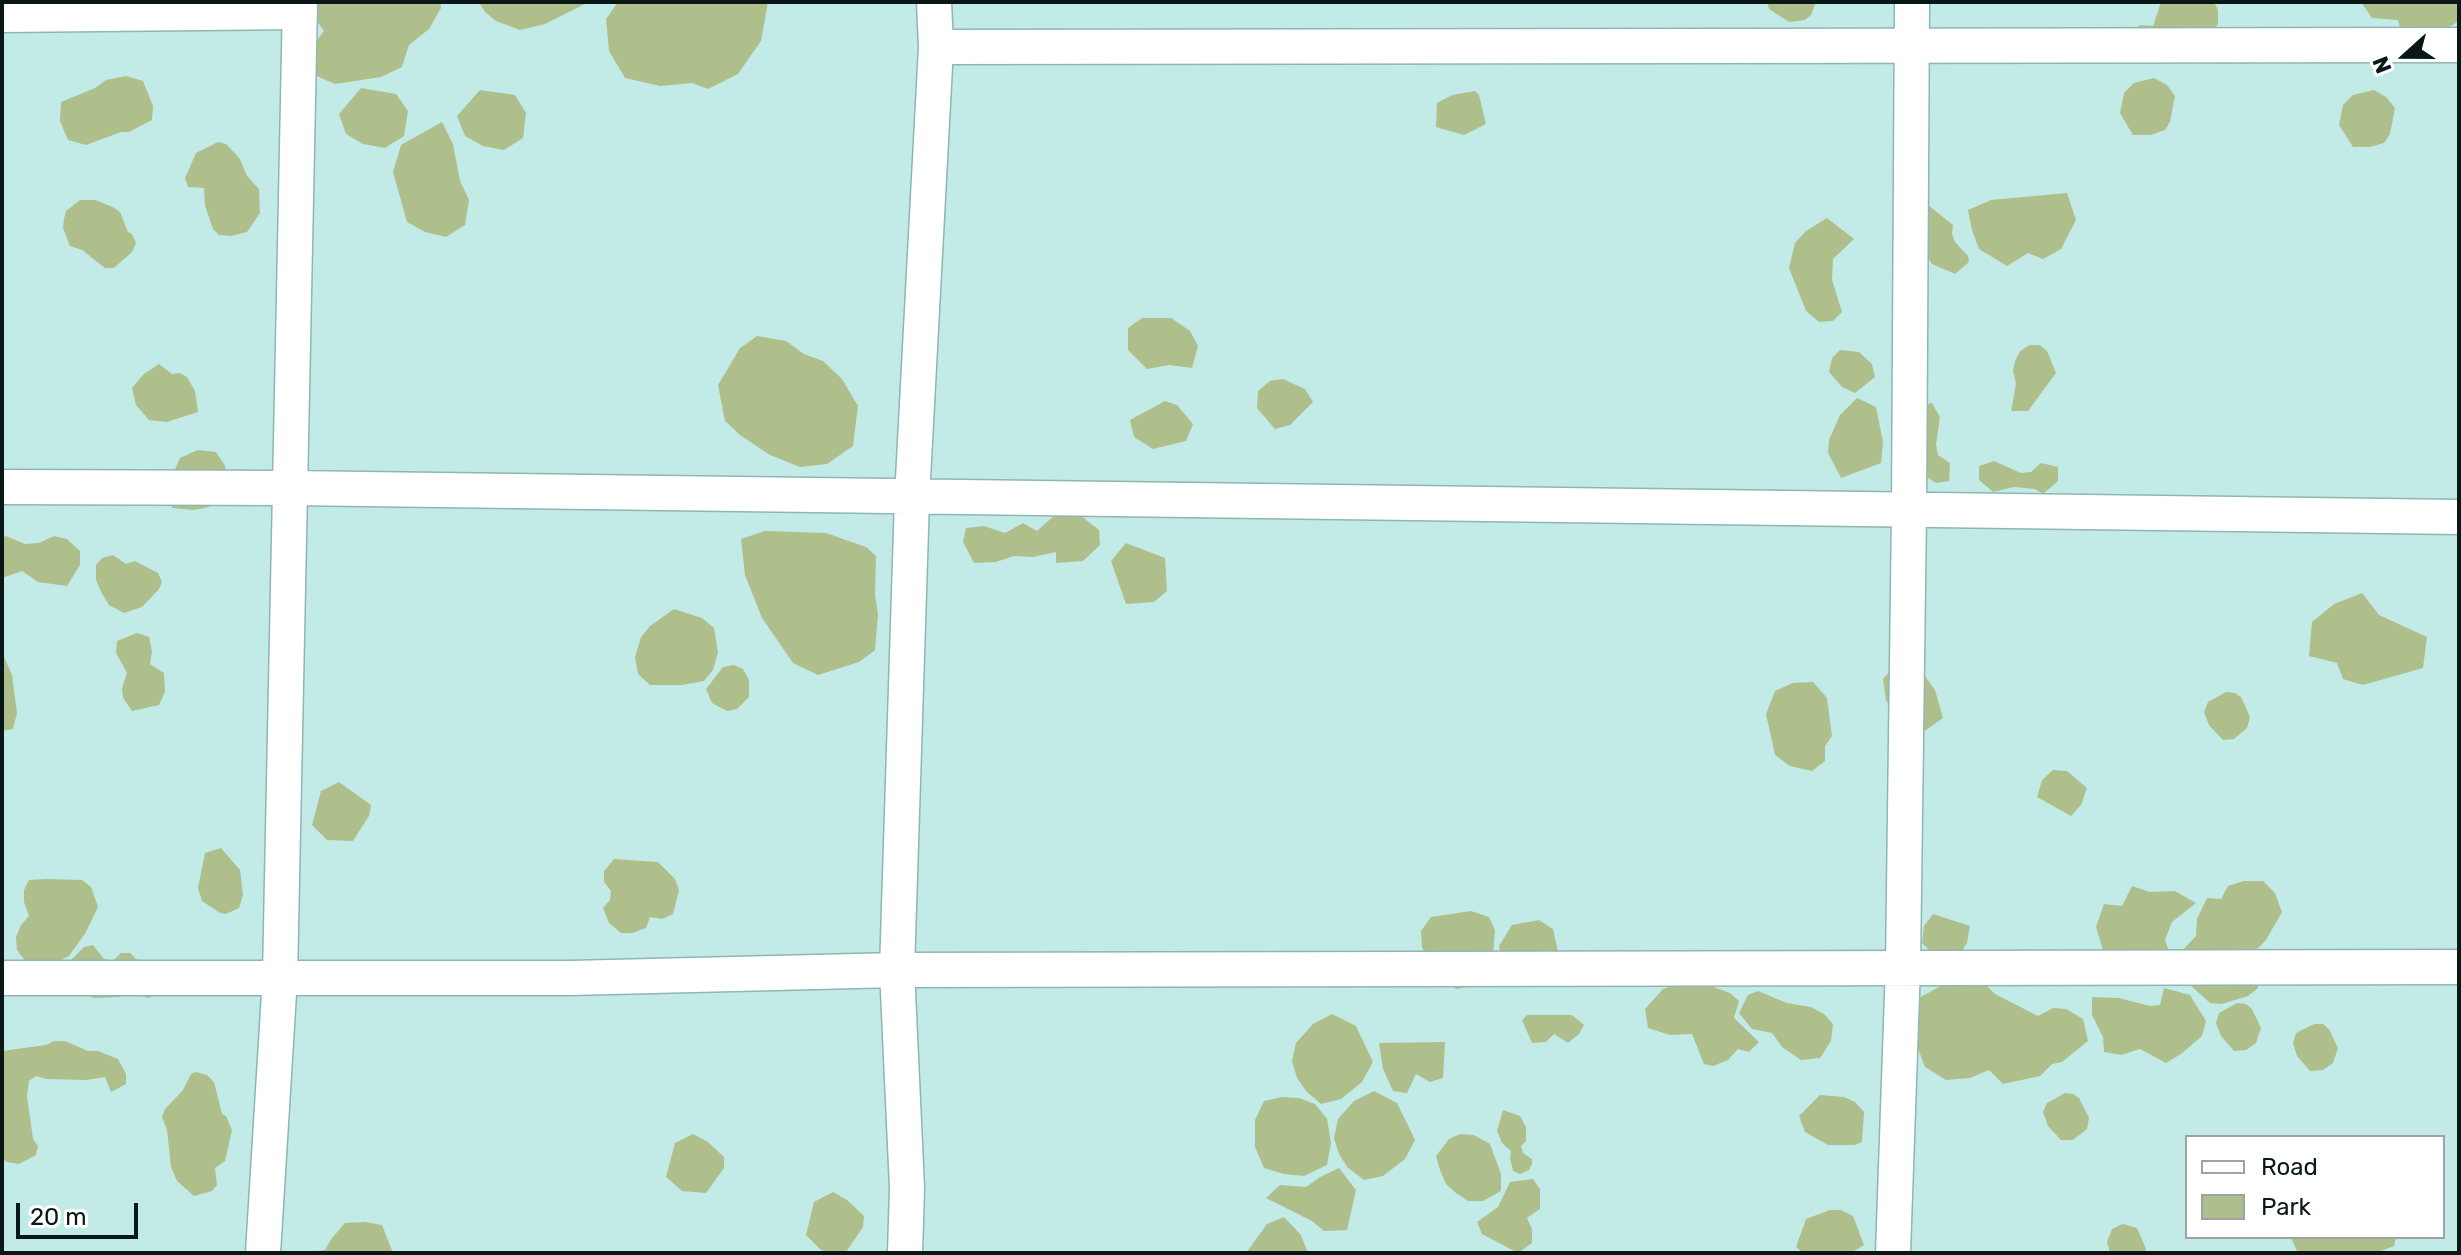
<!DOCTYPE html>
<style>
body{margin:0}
#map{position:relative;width:2461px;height:1255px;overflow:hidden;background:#c2ebe7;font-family:Rubik,sans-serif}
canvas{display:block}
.frame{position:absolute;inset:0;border:4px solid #091817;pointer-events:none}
.legend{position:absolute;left:2185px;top:1135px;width:260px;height:104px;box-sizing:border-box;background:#fff;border:2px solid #9da3a2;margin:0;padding:10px 14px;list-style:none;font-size:24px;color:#091817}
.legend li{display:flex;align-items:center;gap:16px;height:40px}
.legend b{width:40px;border:2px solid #9da3a2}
.north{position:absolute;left:2365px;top:16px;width:80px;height:80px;-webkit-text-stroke:6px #fff;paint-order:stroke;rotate:249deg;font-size:22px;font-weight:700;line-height:32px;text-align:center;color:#091817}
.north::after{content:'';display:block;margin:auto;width:28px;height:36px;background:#091817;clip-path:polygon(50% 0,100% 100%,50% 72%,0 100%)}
.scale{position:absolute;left:16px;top:1203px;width:122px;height:36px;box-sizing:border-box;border:4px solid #091817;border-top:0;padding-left:10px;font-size:24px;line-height:28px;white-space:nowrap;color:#091817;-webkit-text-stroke:6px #fff;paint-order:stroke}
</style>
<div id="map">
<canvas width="2461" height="1255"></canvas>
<div class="frame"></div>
<ul class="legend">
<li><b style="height:10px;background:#fff"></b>Road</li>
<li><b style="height:22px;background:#aebf8c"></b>Park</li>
</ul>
<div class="north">N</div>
<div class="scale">20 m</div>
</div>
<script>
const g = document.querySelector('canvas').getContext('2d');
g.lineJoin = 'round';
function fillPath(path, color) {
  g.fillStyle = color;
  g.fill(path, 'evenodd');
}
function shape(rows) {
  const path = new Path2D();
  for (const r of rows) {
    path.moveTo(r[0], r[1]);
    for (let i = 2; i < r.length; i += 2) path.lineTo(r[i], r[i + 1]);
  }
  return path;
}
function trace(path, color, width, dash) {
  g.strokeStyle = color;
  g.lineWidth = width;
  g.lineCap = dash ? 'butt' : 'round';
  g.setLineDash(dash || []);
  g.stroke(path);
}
fillPath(shape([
 [318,2,440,2,441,8,429,29,409,45,402,67,381,77,335,84,312,74,310,49,324,31,313,16],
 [479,2,589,2,545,24,520,30,496,21,485,12],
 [618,2,768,2,761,41,738,74,708,89,692,83,660,86,625,78,609,51,606,19],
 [1767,2,1816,2,1811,15,1805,20,1789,22,1769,9],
 [2161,2,2214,2,2218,10,2218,24,2213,31,2128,32,2141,25,2153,26],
 [2361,2,2456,2,2459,5,2459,21,2448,28,2403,38,2398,20,2372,18],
 [126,76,143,81,153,106,152,120,129,132,121,132,86,145,68,140,60,121,61,102,95,88,106,80],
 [2154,78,2167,85,2175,96,2170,122,2165,130,2151,135,2133,135,2120,113,2124,93,2134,83],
 [361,88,396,94,408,111,404,136,385,148,363,144,346,134,339,114],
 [480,90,515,95,526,113,523,138,504,150,483,146,465,136,457,116],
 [2374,90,2386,97,2395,108,2390,134,2384,143,2370,147,2353,147,2339,125,2343,105,2353,95],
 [1475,91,1479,95,1486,124,1464,135,1436,127,1437,103,1452,95],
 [442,122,453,144,460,181,469,200,465,225,446,237,425,232,407,222,393,172,401,145],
 [218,142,226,144,240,159,247,176,259,189,260,213,247,232,231,236,219,235,213,229,205,206,204,188,188,187,185,178,196,153],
 [2067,193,2076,220,2061,249,2043,259,2028,253,2007,266,1979,249,1972,230,1968,210,1991,200],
 [80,200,95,200,113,207,120,212,128,232,132,234,136,243,132,252,114,268,105,268,82,250,70,246,63,228,64,219,66,211],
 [1928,205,1953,225,1952,234,1955,242,1968,256,1969,262,1955,274,1932,264,1923,250,1914,213],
 [1827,218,1854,239,1833,259,1832,280,1842,312,1833,321,1819,322,1806,311,1789,268,1795,243,1806,231],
 [1142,318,1171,318,1190,331,1198,346,1192,368,1169,365,1147,369,1128,350,1128,328],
 [757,336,786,341,804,354,823,361,842,379,858,406,853,446,827,464,800,467,770,455,740,435,725,421,718,385,740,348],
 [2030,345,2040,345,2047,351,2056,373,2028,411,2011,411,2016,384,2013,371,2015,361,2020,351],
 [1840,350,1859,352,1872,364,1875,377,1855,393,1842,387,1829,372,1832,358],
 [159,364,172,374,180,373,187,377,195,391,198,412,167,422,149,420,136,405,132,388,144,374],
 [1283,379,1305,389,1313,402,1290,425,1275,429,1257,408,1258,391,1270,381],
 [1857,398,1876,407,1883,442,1881,463,1841,478,1828,453,1829,440,1840,415],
 [1165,401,1177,405,1193,424,1186,441,1153,449,1134,437,1130,420],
 [1932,403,1940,417,1936,445,1938,455,1950,463,1949,481,1936,483,1920,473,1919,407],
 [198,450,216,452,225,466,230,485,209,507,194,510,172,508,173,474,180,458],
 [1994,461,2021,473,2031,472,2041,463,2058,467,2058,481,2043,494,2035,489,2014,487,1993,492,1979,480,1979,466],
 [1057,513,1080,515,1099,530,1100,545,1083,561,1056,563,1056,552,1033,557,1014,556,996,562,974,563,963,542,966,528,984,526,1005,533,1023,523,1037,531],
 [765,531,826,533,866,547,876,556,875,595,878,614,875,650,859,662,818,675,793,663,762,618,745,575,741,539],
 [6,536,25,544,39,543,54,536,67,539,80,551,80,565,67,586,38,582,22,571,2,578,2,537],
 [1126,543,1165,558,1167,591,1154,602,1126,604,1111,561],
 [113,555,126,564,135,561,158,573,162,582,159,589,142,607,124,613,109,605,101,592,96,580,96,565,102,558],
 [2362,593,2379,615,2427,637,2423,668,2363,685,2343,679,2337,663,2309,656,2312,622,2334,604],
 [674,609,702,618,714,628,718,652,713,670,704,681,682,685,650,685,638,674,635,657,641,637,650,626],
 [137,633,149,637,152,651,150,664,164,673,165,692,159,705,132,711,123,698,122,688,127,673,116,653,117,641],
 [2,652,12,675,17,713,13,729,2,731],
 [734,665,743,669,749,680,749,697,737,709,727,711,712,703,706,689,723,667],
 [1911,666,1925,676,1935,690,1943,718,1923,732,1903,731,1886,700,1883,679,1892,669],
 [1813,682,1827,698,1832,736,1825,746,1825,761,1812,771,1790,766,1775,755,1766,714,1775,691,1793,683],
 [2226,692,2235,693,2241,697,2250,717,2247,728,2234,739,2223,740,2209,725,2204,712,2208,702],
 [2053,770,2067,771,2087,788,2081,805,2071,816,2037,797,2042,780],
 [339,782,371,805,369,816,353,841,327,840,312,825,321,791],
 [221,848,240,870,243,895,239,908,226,914,220,913,202,901,198,888,205,853],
 [614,859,658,862,675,879,679,890,673,914,662,919,650,917,646,928,632,933,621,933,609,923,603,908,610,900,611,891,604,882,604,871],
 [46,879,82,880,91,887,98,907,86,932,69,956,53,964,26,962,17,950,16,937,21,925,29,916,24,902,24,890,29,880],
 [2244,881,2263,881,2275,893,2282,912,2266,940,2255,951,2260,975,2258,988,2248,996,2222,1004,2210,1003,2189,984,2177,956,2196,936,2197,919,2207,898,2221,899,2228,886],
 [2132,886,2150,892,2175,891,2196,903,2172,922,2165,940,2169,951,2124,974,2103,950,2096,927,2104,904,2122,906],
 [1471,911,1489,917,1495,930,1493,956,1481,984,1457,989,1437,978,1422,947,1421,931,1431,917],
 [1933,914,1970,926,1967,943,1959,955,1931,952,1922,943,1924,926],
 [1539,920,1553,929,1559,956,1502,963,1499,946,1512,925],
 [93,945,104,959,113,961,121,953,130,953,136,959,152,964,164,991,148,998,127,991,119,997,93,998,85,990,69,962,84,947],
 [1955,978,1987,986,1995,994,2038,1016,2053,1008,2066,1009,2083,1019,2088,1041,2062,1062,2052,1064,2040,1076,2003,1084,1989,1070,1970,1078,1946,1080,1925,1067,1909,1025,1908,1010,1919,998],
 [1683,982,1708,985,1730,993,1739,1001,1734,1018,1759,1042,1749,1052,1738,1049,1728,1060,1713,1066,1704,1064,1692,1034,1670,1035,1648,1028,1645,1009,1663,989],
 [2164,988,2190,995,2206,1021,2202,1036,2181,1054,2166,1063,2140,1049,2121,1055,2104,1052,2103,1037,2092,1015,2092,997,2119,998,2150,1006,2160,1005],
 [1758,991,1787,1003,1811,1007,1824,1014,1833,1024,1831,1041,1820,1058,1801,1060,1782,1047,1772,1033,1752,1029,1739,1013,1748,995],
 [2237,1003,2246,1004,2252,1009,2261,1028,2256,1043,2246,1050,2234,1051,2221,1036,2216,1023,2219,1013],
 [1332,1014,1356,1026,1373,1062,1362,1082,1341,1099,1321,1104,1306,1091,1297,1078,1292,1061,1296,1043,1313,1024],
 [1527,1015,1572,1015,1584,1025,1579,1034,1568,1043,1554,1034,1546,1042,1532,1043,1522,1020],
 [2314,1024,2323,1024,2329,1029,2338,1048,2333,1063,2323,1070,2310,1071,2297,1056,2293,1043,2296,1033],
 [54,1041,65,1041,88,1051,98,1051,118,1059,126,1074,126,1084,111,1092,105,1077,86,1080,46,1079,36,1076,29,1081,27,1096,33,1139,38,1146,36,1155,19,1164,7,1162,2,1159,2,1051,46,1045],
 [1445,1042,1443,1078,1430,1082,1416,1074,1407,1093,1393,1091,1383,1069,1379,1043],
 [196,1072,207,1075,214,1082,222,1114,226,1116,232,1130,225,1161,215,1168,217,1185,212,1191,194,1196,177,1181,171,1167,167,1130,162,1117,165,1109,183,1090,191,1074],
 [1374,1091,1397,1103,1415,1140,1405,1159,1383,1176,1364,1180,1348,1168,1339,1154,1334,1138,1338,1119,1354,1101],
 [2065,1093,2073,1094,2079,1098,2089,1118,2087,1129,2073,1140,2061,1140,2048,1126,2043,1112,2047,1103],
 [1820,1095,1844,1097,1855,1102,1864,1112,1862,1142,1855,1145,1828,1145,1805,1132,1799,1116],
 [1282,1097,1299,1098,1315,1104,1327,1119,1331,1143,1327,1165,1304,1176,1284,1174,1264,1168,1255,1147,1255,1120,1264,1101],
 [1503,1110,1520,1116,1526,1127,1526,1141,1521,1146,1523,1153,1532,1159,1532,1164,1529,1170,1520,1174,1513,1171,1510,1158,1511,1151,1502,1143,1497,1131],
 [693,1134,708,1142,724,1157,724,1168,706,1193,682,1191,666,1177,675,1143],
 [1460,1134,1474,1135,1490,1144,1501,1174,1501,1191,1483,1201,1468,1201,1456,1193,1446,1184,1440,1170,1436,1156,1449,1139],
 [1339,1168,1356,1190,1347,1230,1324,1231,1312,1221,1266,1198,1280,1185,1306,1187,1320,1177],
 [1533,1179,1540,1189,1540,1209,1527,1218,1532,1229,1532,1243,1518,1253,1482,1234,1477,1222,1498,1207,1510,1182],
 [833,1192,847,1200,864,1216,863,1227,846,1252,831,1253,821,1250,806,1235,814,1202],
 [1830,1210,1841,1210,1853,1216,1864,1245,1851,1253,1803,1253,1796,1247,1806,1219],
 [1284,1217,1301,1235,1308,1253,1246,1253,1267,1224],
 [365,1222,382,1225,393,1253,301,1253,325,1250,332,1238,345,1223],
 [2123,1224,2137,1228,2146,1249,2144,1253,2110,1253,2107,1242,2112,1229],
 [2265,1237,2396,1237,2394,1246,2376,1253,2298,1253,2291,1238]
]), '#aebf8c');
const street = shape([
 [2,15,300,12],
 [936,47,2459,45],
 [2,487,290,488,2459,517],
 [2,978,570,978,897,970,2459,967],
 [263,1253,280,977,300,2],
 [905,1253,907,1188,897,970,912,498,936,47,934,2],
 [1893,1253,1903,966,1909,511,1912,2]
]);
trace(street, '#8eb6b2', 37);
trace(street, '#fff', 34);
</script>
